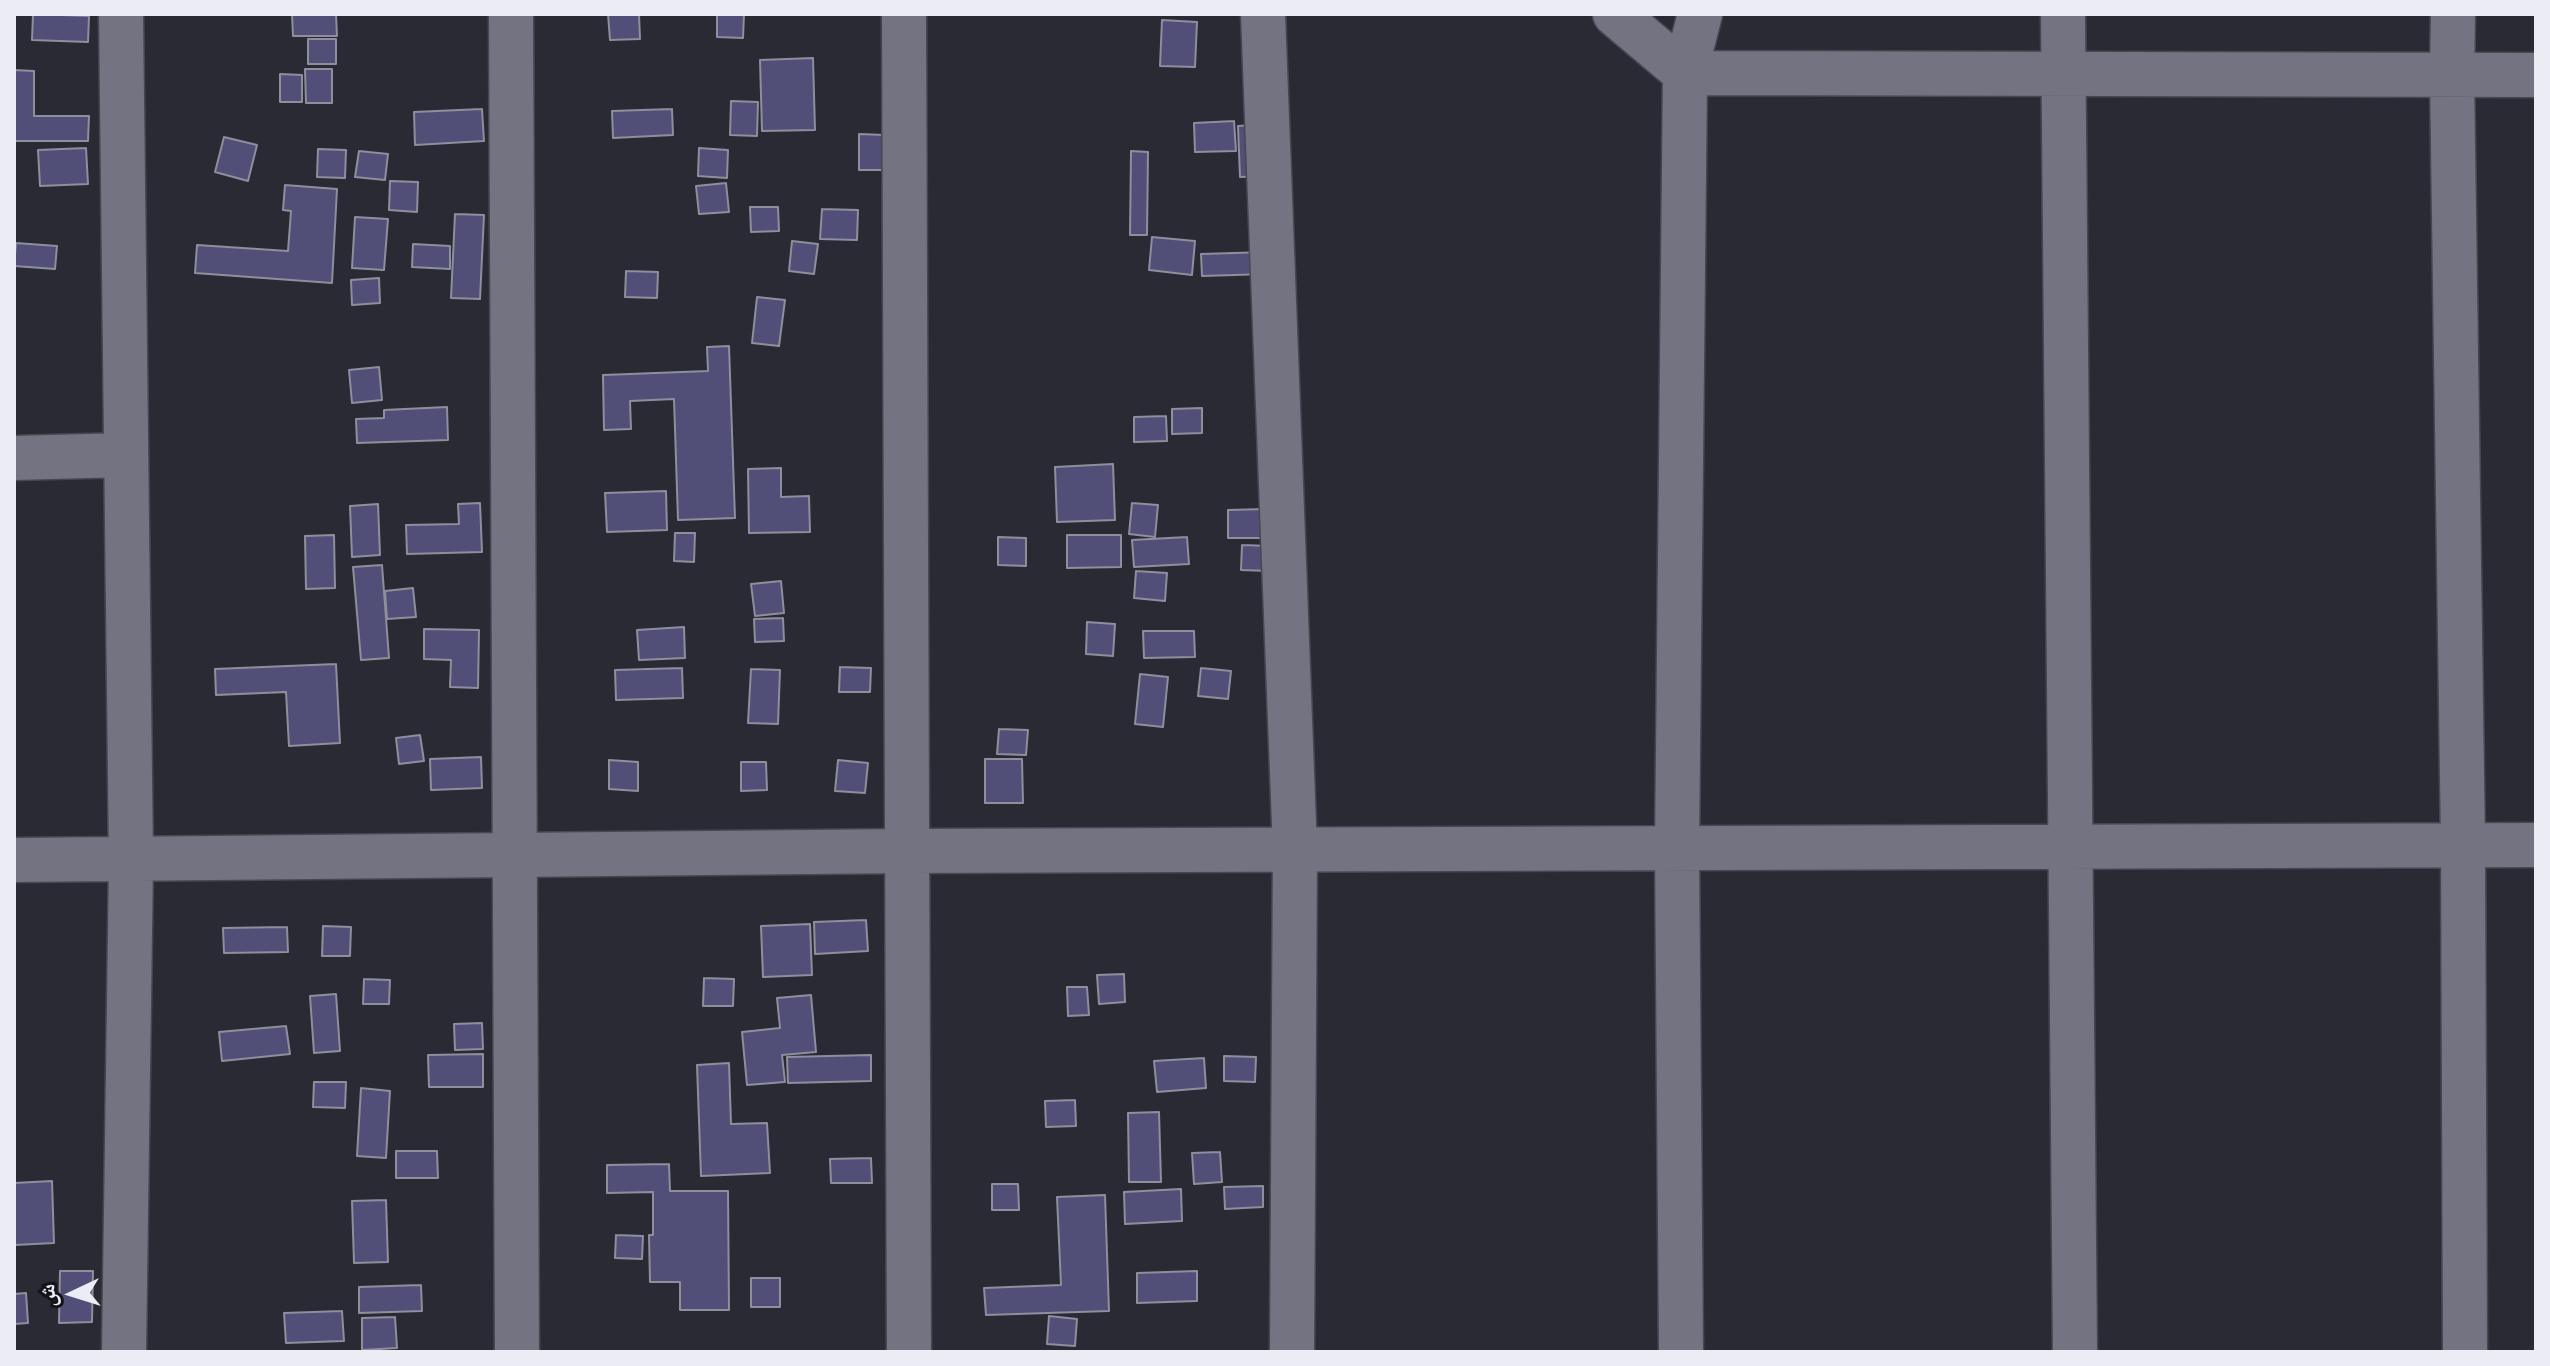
<!DOCTYPE html>
<meta charset="utf-8">
<style>
body{margin:0}
#map{position:relative;width:2550px;height:1366px;overflow:hidden;background:#2a2a35;font-family:Helvetica,"Noto Naskh Arabic",sans-serif}
canvas{display:block}
.frame{position:absolute;inset:0;border:16px solid #ecedf4;pointer-events:none}
.north{position:absolute;left:32px;top:1254px;width:80px;height:80px;-webkit-text-stroke:6px #131318;paint-order:stroke;rotate:266deg;font-size:22px;font-weight:700;line-height:32px;text-align:center;color:#ecedf4}
.north::after{content:'';display:block;margin:auto;width:28px;height:36px;background:#ecedf4;clip-path:polygon(50% 0,100% 100%,50% 72%,0 100%)}
</style>
<div id="map">
<canvas width="2550" height="1366"></canvas>
<div class="frame"></div>
<div class="north">ش</div>
</div>
<script>
const g = document.querySelector('canvas').getContext('2d');
g.lineJoin = 'round';
function fillPath(path, color) {
  g.fillStyle = color;
  g.fill(path, 'evenodd');
}
function shape(rows) {
  const path = new Path2D();
  for (const r of rows) {
    path.moveTo(r[0], r[1]);
    for (let i = 2; i < r.length; i += 2) path.lineTo(r[i], r[i + 1]);
  }
  return path;
}
function trace(path, color, width, dash) {
  g.strokeStyle = color;
  g.lineWidth = width;
  g.lineCap = dash ? 'butt' : 'round';
  g.setLineDash(dash || []);
  g.stroke(path);
}
const building = shape([
 [33,14,89,16,88,42,32,40,33,14],
 [292,14,336,14,337,36,293,36,292,14],
 [608,14,639,14,640,39,610,40,608,14],
 [717,14,744,14,743,38,717,37,717,14],
 [1162,20,1197,22,1195,67,1160,66,1162,20],
 [308,39,336,39,336,64,308,64,308,39],
 [813,58,815,130,762,131,760,60,813,58],
 [305,69,332,69,332,103,306,103,305,69],
 [14,70,34,71,34,116,89,116,88,141,14,141,14,70],
 [280,74,302,75,302,102,280,102,280,74],
 [731,101,758,102,757,136,730,135,731,101],
 [482,109,484,141,415,145,414,112,482,109],
 [672,109,673,135,613,138,612,111,672,109],
 [1234,121,1236,151,1195,152,1194,123,1234,121],
 [1268,124,1271,176,1240,177,1238,126,1268,124],
 [859,134,885,135,885,170,859,170,859,134],
 [224,137,257,145,248,181,215,172,224,137],
 [86,148,88,184,40,186,38,150,86,148],
 [699,148,728,150,727,178,698,176,699,148],
 [318,149,346,150,345,178,317,177,318,149],
 [359,151,388,154,385,180,355,177,359,151],
 [1131,151,1148,152,1147,235,1130,235,1131,151],
 [390,181,418,182,417,212,389,210,390,181],
 [726,183,729,212,699,214,696,186,726,183],
 [285,185,337,189,332,283,195,273,197,245,288,251,291,211,283,210,285,185],
 [750,207,778,207,779,231,751,232,750,207],
 [822,209,858,210,857,240,820,239,822,209],
 [455,214,484,215,480,299,451,298,455,214],
 [355,217,388,219,384,270,352,268,355,217],
 [1152,237,1195,241,1192,275,1149,270,1152,237],
 [792,241,818,244,814,274,789,271,792,241],
 [16,243,57,246,55,269,14,266,16,243],
 [413,244,450,246,450,269,412,267,413,244],
 [1266,252,1267,274,1202,276,1201,254,1266,252],
 [626,271,658,272,657,298,625,297,626,271],
 [379,278,380,303,352,305,351,280,379,278],
 [757,297,785,300,779,346,752,343,757,297],
 [729,346,735,518,678,520,674,399,630,401,631,429,604,430,603,375,708,371,707,347,729,346],
 [379,367,382,400,352,403,349,370,379,367],
 [447,407,448,440,357,443,356,419,384,418,384,410,447,407],
 [1202,408,1202,433,1172,434,1172,409,1202,408],
 [1166,416,1167,441,1134,442,1134,417,1166,416],
 [1113,464,1115,520,1057,522,1055,467,1113,464],
 [781,468,781,497,809,496,810,532,749,533,748,469,781,468],
 [666,491,667,530,607,532,605,493,666,491],
 [480,503,482,552,407,554,406,525,459,524,458,504,480,503],
 [1132,503,1158,505,1155,537,1129,534,1132,503],
 [378,504,380,555,352,557,350,506,378,504],
 [1265,509,1265,538,1228,538,1228,510,1265,509],
 [675,533,695,533,694,562,674,561,675,533],
 [334,535,335,588,306,589,305,536,334,535],
 [1067,535,1121,535,1121,567,1067,568,1067,535],
 [998,537,1026,538,1026,566,998,565,998,537],
 [1187,537,1189,564,1134,567,1132,540,1187,537],
 [1242,545,1271,546,1269,571,1241,570,1242,545],
 [382,565,389,658,361,660,353,567,382,565],
 [1136,571,1167,573,1165,601,1134,598,1136,571],
 [781,581,784,613,755,616,751,584,781,581],
 [413,588,416,617,387,619,385,591,413,588],
 [783,618,784,641,755,642,754,619,783,618],
 [1087,622,1115,624,1113,656,1086,654,1087,622],
 [684,627,685,658,639,660,637,630,684,627],
 [424,629,479,630,478,688,450,687,451,660,424,659,424,629],
 [1143,631,1194,631,1195,657,1144,658,1143,631],
 [336,664,340,743,289,746,286,692,216,695,215,669,336,664],
 [840,667,871,668,870,692,839,692,840,667],
 [682,668,683,698,616,700,615,670,682,668],
 [1201,668,1231,671,1228,699,1198,696,1201,668],
 [751,669,780,670,778,724,748,723,751,669],
 [1140,674,1168,677,1163,727,1135,724,1140,674],
 [999,729,1028,730,1026,755,997,754,999,729],
 [420,735,424,761,399,764,396,738,420,735],
 [481,757,482,788,431,790,430,759,481,757],
 [985,759,1022,759,1023,803,985,803,985,759],
 [609,760,638,762,638,791,609,789,609,760],
 [838,760,868,763,865,793,835,791,838,760],
 [741,762,766,762,767,790,741,791,741,762],
 [866,920,868,951,815,954,814,922,866,920],
 [810,924,812,975,763,977,761,926,810,924],
 [323,926,351,927,350,956,322,956,323,926],
 [287,927,288,952,224,953,223,928,287,927],
 [1124,974,1125,1002,1099,1004,1097,975,1124,974],
 [704,978,734,979,733,1006,703,1006,704,978],
 [364,979,390,980,389,1004,363,1004,364,979],
 [1067,987,1087,987,1089,1015,1068,1016,1067,987],
 [336,994,340,1051,314,1053,310,996,336,994],
 [811,995,816,1052,782,1055,785,1082,747,1085,742,1032,780,1028,777,998,811,995],
 [482,1023,483,1049,455,1050,454,1024,482,1023],
 [286,1026,290,1054,222,1061,219,1032,286,1026],
 [483,1054,483,1087,429,1087,428,1055,483,1054],
 [871,1055,871,1081,788,1083,787,1057,871,1055],
 [1224,1056,1256,1057,1255,1082,1224,1081,1224,1056],
 [1204,1058,1206,1088,1157,1092,1154,1061,1204,1058],
 [729,1063,731,1124,767,1123,770,1173,701,1176,697,1065,729,1063],
 [314,1082,346,1082,345,1108,313,1107,314,1082],
 [361,1088,390,1091,386,1158,357,1156,361,1088],
 [1075,1100,1076,1126,1046,1127,1045,1101,1075,1100],
 [1159,1112,1161,1182,1129,1182,1128,1113,1159,1112],
 [396,1151,437,1151,438,1178,396,1178,396,1151],
 [1220,1152,1222,1182,1194,1184,1192,1153,1220,1152],
 [871,1158,872,1183,831,1183,830,1159,871,1158],
 [669,1164,670,1191,728,1191,729,1310,680,1310,680,1282,650,1282,649,1235,653,1235,653,1192,607,1193,607,1165,669,1164],
 [52,1181,54,1243,15,1245,14,1183,52,1181],
 [992,1184,1018,1184,1019,1210,992,1210,992,1184],
 [1263,1186,1263,1207,1225,1209,1224,1187,1263,1186],
 [1181,1189,1182,1221,1125,1224,1124,1192,1181,1189],
 [1105,1195,1109,1311,986,1315,984,1288,1061,1285,1057,1197,1105,1195],
 [386,1200,388,1262,354,1263,352,1201,386,1200],
 [616,1235,643,1236,642,1259,615,1258,616,1235],
 [60,1271,93,1271,92,1322,59,1323,60,1271],
 [1197,1271,1197,1301,1137,1303,1137,1273,1197,1271],
 [751,1278,780,1278,780,1307,751,1307,751,1278],
 [421,1285,422,1311,359,1313,359,1287,421,1285],
 [26,1293,28,1323,14,1324,14,1294,26,1293],
 [342,1311,344,1341,286,1343,284,1313,342,1311],
 [1049,1316,1077,1319,1075,1346,1047,1344,1049,1316],
 [395,1317,397,1348,362,1350,362,1318,395,1317]
]);
fillPath(building, '#514f78');
trace(building, '#8e8e9c', 2);
const minor = shape([
 [121,14,131,861,124,1352],
 [511,14,517,1352],
 [904,14,909,1352],
 [1263,14,1295,850,1292,1352],
 [1615,14,1685,73,2536,75],
 [2063,14,2075,1352],
 [2453,14,2452,75,2463,845,2465,1352],
 [14,458,125,455],
 [14,860,908,851,2536,845],
 [1681,1352,1677,848,1685,73,1700,14]
]);
trace(minor, '#474751', 47);
trace(minor, '#737381', 44);
</script>
